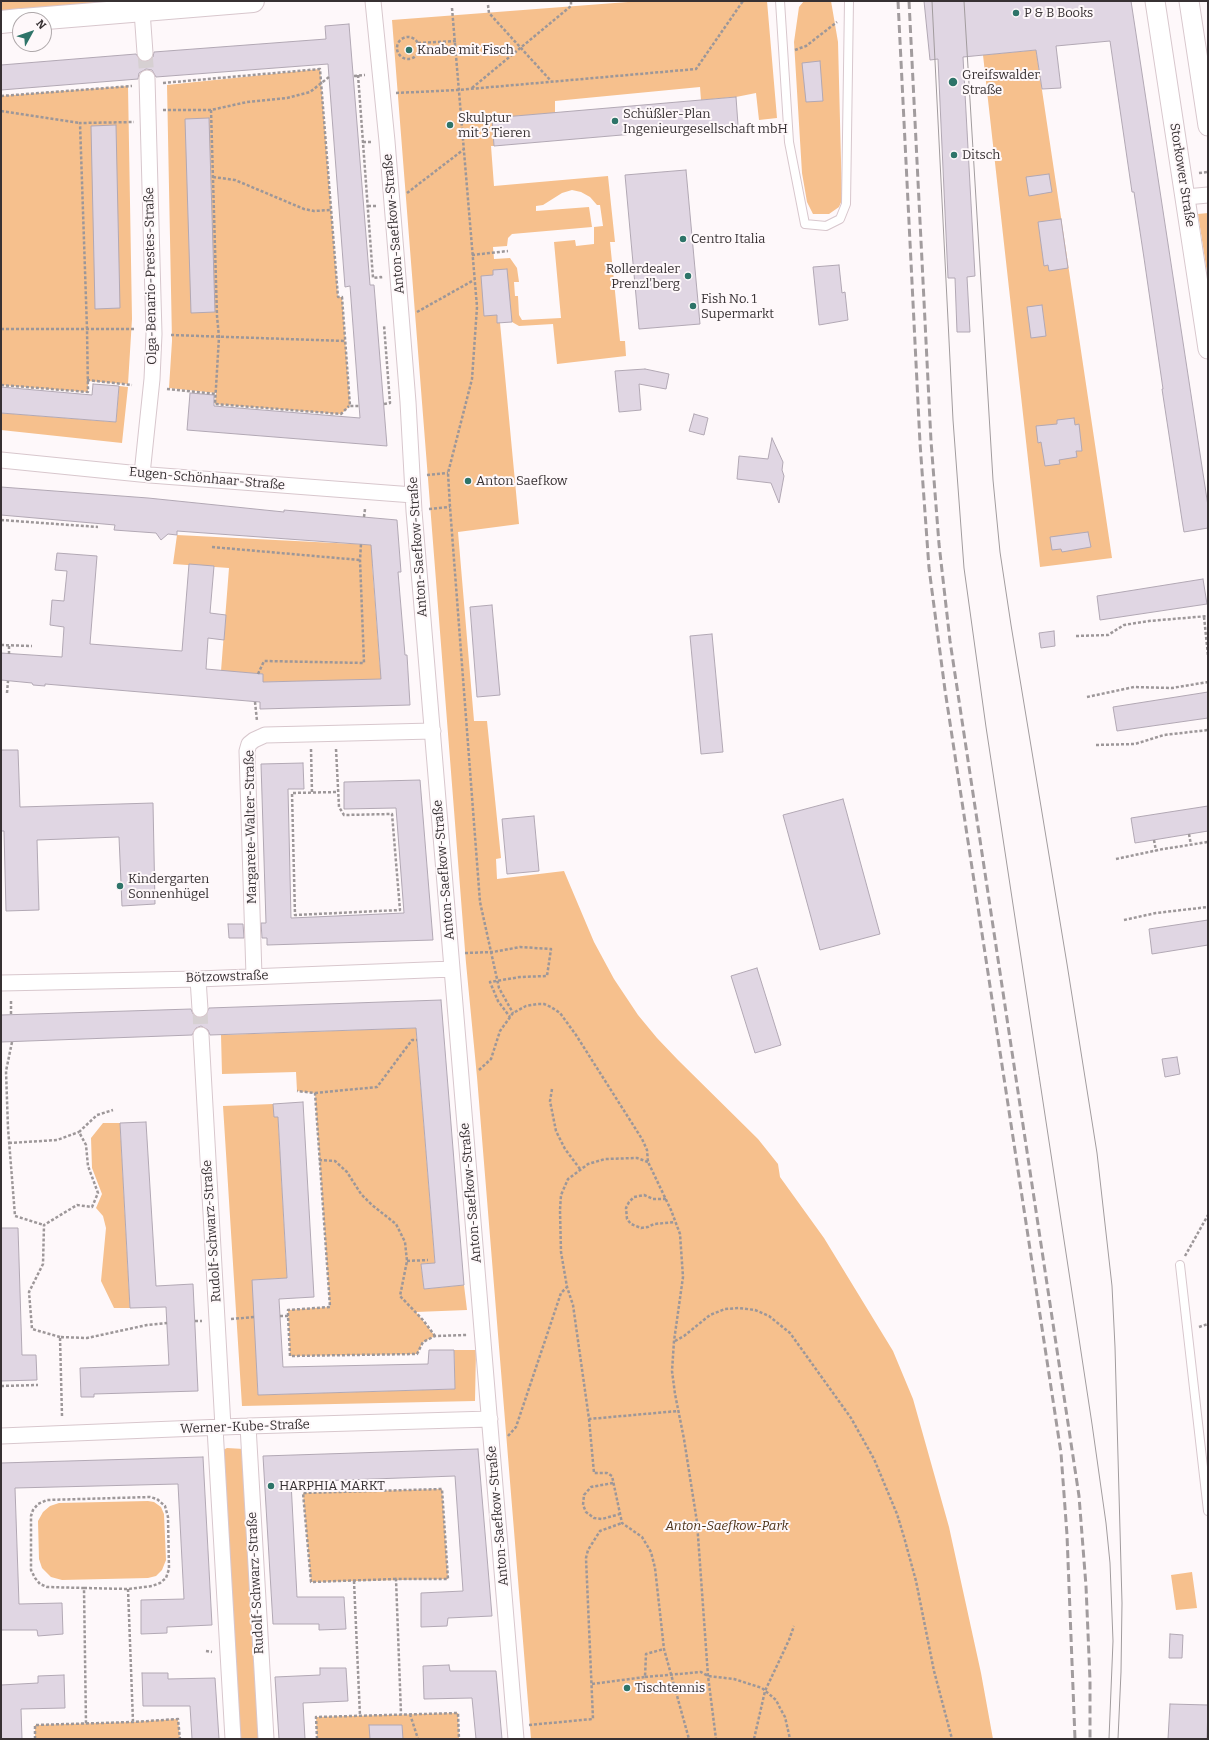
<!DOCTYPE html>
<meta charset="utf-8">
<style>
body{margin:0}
#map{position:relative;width:1209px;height:1740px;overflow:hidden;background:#fef8fa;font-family:Bitter,serif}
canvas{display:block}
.frame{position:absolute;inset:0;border:2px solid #373133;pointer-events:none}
.north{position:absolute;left:12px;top:12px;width:40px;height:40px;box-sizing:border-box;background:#fef8fa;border:1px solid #aea8aa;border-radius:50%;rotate:50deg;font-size:11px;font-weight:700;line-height:16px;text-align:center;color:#373133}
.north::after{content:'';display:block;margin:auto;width:14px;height:18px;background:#2e7469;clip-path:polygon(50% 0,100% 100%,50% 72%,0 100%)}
</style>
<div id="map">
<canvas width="1209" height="1740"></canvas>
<div class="frame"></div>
<div class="north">N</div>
</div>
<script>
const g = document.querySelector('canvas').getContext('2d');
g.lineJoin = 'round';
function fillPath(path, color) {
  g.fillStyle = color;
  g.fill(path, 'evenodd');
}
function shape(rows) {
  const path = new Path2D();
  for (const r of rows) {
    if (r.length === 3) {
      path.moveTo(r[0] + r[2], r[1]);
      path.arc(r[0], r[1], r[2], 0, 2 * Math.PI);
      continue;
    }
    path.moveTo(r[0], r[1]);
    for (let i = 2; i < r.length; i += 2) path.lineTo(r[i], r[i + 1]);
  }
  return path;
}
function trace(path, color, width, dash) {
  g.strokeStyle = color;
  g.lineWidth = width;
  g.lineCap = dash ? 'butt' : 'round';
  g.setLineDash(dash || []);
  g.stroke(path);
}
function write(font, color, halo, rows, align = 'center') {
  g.font = font + ' Bitter,serif';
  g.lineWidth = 4;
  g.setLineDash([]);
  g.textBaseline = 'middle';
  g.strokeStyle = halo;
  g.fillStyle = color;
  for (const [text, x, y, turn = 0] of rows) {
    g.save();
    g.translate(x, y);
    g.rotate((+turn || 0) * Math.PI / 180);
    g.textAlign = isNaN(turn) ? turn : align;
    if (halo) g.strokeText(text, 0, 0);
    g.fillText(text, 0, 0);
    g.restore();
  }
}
fillPath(shape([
 [1,1,118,1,1,11],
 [641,1,767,1,777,118,759,120,756,93,736,97,701,100,700,87,555,101,555,113,492,118,494,146,491,146,494,186,608,176,615,242,610,242,620,341,625,341,626,356,557,364,553,324,519,326,512,322,495,270,519,524,458,532,474,721,487,721,501,858,496,859,497,879,564,871,594,942,614,979,638,1015,657,1038,678,1060,758,1139,778,1164,780,1177,824,1238,893,1351,913,1399,949,1527,981,1673,993,1739,531,1739,477,1077,466,963,392,20],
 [572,190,581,192,590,197,597,205,600,205,603,226,594,227,594,244,576,246,575,240,554,242,561,318,522,320,519,315,518,296,515,296,514,282,519,282,517,268,510,258,494,259,493,247,507,246,508,238,512,234,592,227,589,207,536,211,536,206,543,205,562,193],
 [804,1,831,1,838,42,842,200,839,207,829,214,813,214,807,202,802,173,794,42,799,7],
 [1036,50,1112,558,1040,567,983,55],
 [320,69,338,297,342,297,350,406,341,414,215,404,216,393,169,388,172,341,167,85],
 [128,86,132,319,128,384,88,381,88,392,1,385,1,96],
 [1208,213,1208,279,1198,214],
 [119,386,128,387,122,443,1,430,1,413,116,422],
 [177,535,374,545,375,561,372,563,380,666,384,680,263,682,263,674,221,671,229,568,173,564],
 [416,1028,435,1263,421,1264,424,1289,464,1285,467,1310,416,1312,435,1336,423,1342,417,1354,290,1356,288,1310,330,1307,315,1093,297,1091,296,1072,222,1074,221,1035],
 [273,1104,278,1117,287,1278,253,1280,258,1395,455,1389,454,1350,476,1350,475,1401,242,1406,223,1106],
 [103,1123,120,1123,130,1308,114,1308,101,1281,106,1228,103,1216,96,1208,102,1194,92,1168,91,1138],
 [227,1448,244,1449,260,1739,237,1739,221,1451],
 [442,1489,448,1579,311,1582,303,1493],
 [148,1501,154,1502,161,1507,164,1514,166,1560,162,1570,156,1576,148,1578,62,1580,51,1577,42,1568,39,1559,38,1521,43,1512,50,1506,59,1503],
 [1192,1572,1197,1608,1176,1610,1171,1575],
 [458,1713,459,1739,317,1739,316,1717],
 [178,1719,180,1739,35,1739,35,1725,133,1722]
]), '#f6c08d');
const building = shape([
 [924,1,1131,1,1208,506,1208,528,1184,532,1182,520,1162,389,1163,389,1144,258,1134,192,1132,192,1110,41,1056,46,1061,88,1042,89,1036,50,963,57,975,276,967,277,970,332,957,332,955,278,948,278,938,59,930,60,924,1],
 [349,24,370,285,374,285,387,446,187,430,190,393,214,395,214,406,360,418,350,286,345,287,328,64,156,77,152,70,146,69,139,73,138,79,1,90,1,65,136,54,141,61,146,62,153,57,154,52,326,39,325,26,349,24],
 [820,61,823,101,806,102,802,63,820,61],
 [736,97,738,125,494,146,492,118,736,97],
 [209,118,215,312,191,313,185,119,209,118],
 [116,125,120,308,95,309,91,126,116,125],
 [686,170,700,324,639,329,625,175,686,170],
 [1049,174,1052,192,1029,196,1026,177,1049,174],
 [1061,219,1068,268,1049,271,1048,265,1044,266,1038,222,1061,219],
 [839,265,842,293,845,292,848,320,819,325,813,267,839,265],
 [507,269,512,322,497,323,497,315,484,316,481,276,493,275,493,270,507,269],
 [1042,305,1046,336,1031,338,1027,307,1042,305],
 [645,369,669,374,666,389,639,384,641,410,619,412,615,371,645,369],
 [93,384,119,386,116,422,1,413,1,387,92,395,93,384],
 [694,414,708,418,704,435,689,431,694,414],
 [1074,418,1075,425,1079,424,1082,451,1076,451,1077,457,1059,460,1060,464,1045,466,1041,442,1038,443,1036,426,1057,424,1057,420,1074,418],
 [772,438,783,462,782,470,784,476,779,503,771,483,737,479,739,456,768,459,772,438],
 [1,487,148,498,284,512,284,510,397,520,401,572,398,572,405,655,407,655,410,705,260,709,260,702,45,684,45,686,33,685,32,683,1,680,1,653,62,657,64,627,50,625,52,600,64,601,67,571,55,570,57,553,97,556,90,644,182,651,189,564,214,566,210,613,226,615,224,640,208,638,206,669,263,674,263,682,381,679,371,545,177,531,177,535,168,534,161,540,156,533,114,530,115,525,1,515,1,487],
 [1088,532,1091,547,1062,552,1061,549,1052,550,1050,537,1088,532],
 [1203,579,1207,604,1100,620,1097,596,1203,579],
 [492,605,500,695,477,697,470,607,492,605],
 [1054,631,1055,646,1041,648,1039,633,1054,631],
 [712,634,723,752,701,754,690,636,712,634],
 [1208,692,1208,718,1117,731,1113,707,1208,692],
 [1,750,18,750,20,807,153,803,155,904,122,906,119,837,37,840,39,910,6,911,4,831,1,831,1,750],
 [303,763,304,789,288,789,291,918,404,913,396,808,344,809,344,782,420,780,433,940,267,945,267,938,262,938,261,923,266,923,261,764,303,763],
 [843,799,880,934,820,950,783,815,843,799],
 [1208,806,1208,831,1135,843,1131,818,1208,806],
 [534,816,539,871,507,874,502,819,534,816],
 [1208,920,1208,945,1152,954,1149,929,1208,920],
 [228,924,243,924,244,938,229,938,228,924],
 [757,968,781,1045,755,1053,731,976,757,968],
 [441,1000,464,1285,424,1289,421,1264,435,1263,416,1028,210,1035,208,1030,201,1026,196,1028,192,1035,1,1042,1,1015,191,1009,193,1014,200,1018,205,1016,209,1008,441,1000],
 [1177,1057,1180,1074,1165,1077,1162,1059,1177,1057],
 [303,1102,314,1297,279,1299,283,1367,428,1364,429,1350,454,1350,455,1389,258,1395,252,1280,287,1278,278,1117,274,1117,273,1104,303,1102],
 [146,1122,156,1286,193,1284,198,1391,94,1394,94,1397,81,1397,80,1368,169,1365,166,1307,130,1308,120,1123,146,1122],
 [1,1228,18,1228,22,1355,36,1355,37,1380,1,1381,1,1228],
 [478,1449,492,1616,448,1618,447,1626,421,1627,421,1593,463,1591,455,1476,291,1482,297,1597,344,1597,346,1629,319,1630,319,1624,273,1624,263,1456,478,1449],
 [203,1457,212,1625,167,1627,167,1633,141,1634,141,1600,184,1599,178,1484,15,1488,19,1604,62,1603,63,1634,38,1636,37,1630,1,1630,1,1463,203,1457],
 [1170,1634,1183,1635,1182,1658,1169,1658,1170,1634],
 [449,1665,450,1671,496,1671,502,1739,476,1739,472,1698,424,1699,423,1666,449,1665],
 [320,1668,346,1668,348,1701,303,1703,305,1739,279,1739,275,1677,320,1675,320,1668],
 [142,1673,168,1673,168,1679,215,1678,219,1739,192,1739,190,1706,143,1706,142,1673],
 [64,1675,65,1708,21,1709,22,1739,1,1739,1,1685,38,1683,38,1676,64,1675],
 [1170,1704,1208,1705,1207,1739,1168,1739,1170,1704],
 [369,1725,402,1725,403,1739,370,1739,369,1725]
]);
fillPath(building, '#e0d6e3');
trace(building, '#b2a8b4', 1);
trace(shape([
 [145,53,147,78],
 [200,1009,201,1035]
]), '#d6d0d2', 15, [15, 8]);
const service = shape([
 [780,1,789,142,805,224,826,226,840,219,846,204,849,1],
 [1180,1265,1208,1511]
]);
const minor = shape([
 [373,1,387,141,408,402,414,511,516,1739],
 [142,11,145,53],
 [1186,197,1208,195],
 [1,460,150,475,413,495],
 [142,474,152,379,154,334,147,78],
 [254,976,247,751,249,744,254,740,265,735,433,731],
 [198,979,200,1009],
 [1,983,198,979,452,969],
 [201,1035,223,1427],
 [248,1426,266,1739],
 [215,1428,233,1739],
 [1,1436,248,1426,490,1419]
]);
const tertiary = shape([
 [1155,1,1208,349],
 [1189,1,1208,126]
]);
const primary = shape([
 [22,20,253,1],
 [1,22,20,20]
]);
trace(service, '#d8c7cd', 10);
trace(minor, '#d8c7cd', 17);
trace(tertiary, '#d8c7cd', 21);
trace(primary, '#d8c7cd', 24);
trace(shape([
 [488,5,489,13,551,81],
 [452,8,477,307,472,379,448,473,450,507,480,902,499,988,513,1013],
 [408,48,11],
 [418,43,456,41],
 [795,50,806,46,837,22],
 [358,75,373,278,381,277,381,280],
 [354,76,365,75],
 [163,83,320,69,338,297,342,297,350,406,359,406],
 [472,88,571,6,571,1],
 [396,93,458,90,696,69,743,1],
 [1,96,132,86],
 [163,110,211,110,247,102,287,98,310,92,329,77],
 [211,110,217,316,219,337,215,404,341,414,349,406],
 [1,111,80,123],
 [363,142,373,142],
 [1199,173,1208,172],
 [213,177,235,180,304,209,314,211,331,210],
 [407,193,463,150],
 [368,206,378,206],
 [472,255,508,251],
 [417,312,474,280],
 [1,329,136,329],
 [171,335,345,341],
 [87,380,132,385],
 [1,385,88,392,87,329,80,123,134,122],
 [167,389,216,394],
 [384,404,390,403,384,325],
 [427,475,448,473],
 [429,509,450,507],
 [364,517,365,509],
 [1,520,98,527],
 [212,547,360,560],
 [1204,617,1208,655],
 [1076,636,1108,635,1124,625,1149,621,1208,616],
 [1,645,32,646],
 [9,646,9,654],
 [258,674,264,661,364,663,360,560,361,544],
 [7,693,8,681],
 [1087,697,1134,687,1172,688,1208,682],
 [255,702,257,721],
 [1096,745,1135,744,1164,735,1208,730],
 [311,749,312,793],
 [336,749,339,807,344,815,392,814,400,910,295,915,292,793,338,792],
 [1189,834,1191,845],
 [1154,840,1156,851],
 [1116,859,1163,849,1208,842],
 [1124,920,1156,913,1208,907],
 [465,953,493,952,520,947,551,949,547,976,520,977,490,982,498,1001,510,1017],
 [11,1001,11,1015],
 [12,1042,6,1071,8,1128,15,1216,44,1225],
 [479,1070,491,1059,500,1031,513,1013,526,1006,537,1004,544,1004,551,1007,560,1013,576,1035,642,1139,647,1150,648,1162,671,1210,680,1234,683,1277,674,1341,672,1371,675,1394,684,1439,697,1522,708,1676,716,1739],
 [552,1089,550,1101,556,1131,565,1149,580,1169],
 [315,1093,377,1087,412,1040,417,1040],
 [9,1143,57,1140,79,1132],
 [319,1160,335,1161,347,1172,361,1194,372,1205,396,1224,405,1242,407,1261,400,1296,423,1320,435,1336],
 [648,1162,637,1158,605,1159,588,1164,568,1179,561,1195,560,1210,561,1252,567,1287,573,1305,589,1419,678,1411],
 [666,1199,653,1199,644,1195,634,1197,629,1202,626,1208,627,1219,631,1224,641,1228,648,1227,654,1224,675,1222],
 [1185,1256,1208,1215],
 [407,1261,428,1260],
 [280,1316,288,1316,290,1356,417,1354,423,1342,435,1336,467,1335],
 [288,1316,288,1310,330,1307,315,1093,297,1091],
 [231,1319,254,1317],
 [195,1321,202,1321],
 [1199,1327,1208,1324],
 [60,1337,32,1329,29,1292,43,1264,44,1225,77,1205,92,1207,98,1193,88,1166,86,1145,79,1132,97,1115,113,1110],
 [675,1341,684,1336,710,1315,725,1309,739,1308,755,1310,769,1316,790,1333,851,1418,874,1459,897,1514,904,1537,916,1581,934,1671,952,1739],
 [1,1386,38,1385],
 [62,1416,60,1337,87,1338,147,1325,167,1323],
 [589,1419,594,1473,607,1473,612,1476,622,1523,642,1537,651,1552,655,1568,664,1649,689,1739],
 [508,1436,516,1427,561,1293,567,1287],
 [613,1483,591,1487,584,1495,583,1505,586,1512,594,1518,602,1519,620,1514],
 [396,1579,311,1582,303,1493,442,1489,448,1579,396,1579,401,1714],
 [354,1581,360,1716],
 [84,1588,128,1589,152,1586,160,1583,166,1578,169,1569,168,1517,165,1506,157,1499,150,1497,47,1500,38,1504,33,1510,31,1516,31,1570,35,1578,40,1584,47,1587,84,1588,86,1724],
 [128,1589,133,1722],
 [206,1651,212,1652],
 [645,1677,701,1672,708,1676,734,1679,762,1688,776,1700,780,1708,785,1717,790,1739],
 [592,1684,645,1677,646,1654,664,1649],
 [410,1714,418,1739],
 [529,1725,593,1719,586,1558,588,1550,600,1531,622,1523],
 [35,1739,35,1725,133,1722,178,1719,180,1739],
 [317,1739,316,1717,458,1713,459,1739],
 [754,1739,765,1691,789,1640,794,1626]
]), '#9d9799', 2.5, [3, 2]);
trace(service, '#fff', 8);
trace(minor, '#fff', 15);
trace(tertiary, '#fff', 19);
trace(primary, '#fff', 22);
trace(shape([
 [932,1,953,420,964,568,986,727,1092,1424,1106,1523,1110,1563,1113,1641,1109,1739],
 [964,1,993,480,1000,552,1011,625,1067,964,1097,1153,1112,1286,1115,1347,1122,1603,1121,1672,1118,1739]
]), '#a29c9e', 1);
trace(shape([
 [898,1,920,443,929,568,945,690,1061,1453,1067,1535,1075,1739],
 [909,1,931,441,939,544,950,641,1079,1496,1086,1586,1090,1680,1090,1739]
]), '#a29c9e', 3, [8, 4]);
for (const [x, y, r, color] of [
 [1016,13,4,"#2e7469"],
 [409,50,4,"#2e7469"],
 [953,82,5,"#2e7469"],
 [615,121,4,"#2e7469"],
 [450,125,4,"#2e7469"],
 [954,155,4,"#2e7469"],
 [683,239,4,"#2e7469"],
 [688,276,4,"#2e7469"],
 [693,306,4,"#2e7469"],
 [468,481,4,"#2e7469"],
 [120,886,4,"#2e7469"],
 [271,1486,4,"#2e7469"],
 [627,1688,4,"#2e7469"]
]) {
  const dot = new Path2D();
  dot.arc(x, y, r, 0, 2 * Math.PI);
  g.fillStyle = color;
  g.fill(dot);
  trace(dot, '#fef8fa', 1.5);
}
write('13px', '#373133', '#fef8fa', [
 ["P & B Books",1024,13],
 ["Knabe mit Fisch",417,50],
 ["Greifswalder",962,75],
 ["Straße",962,90],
 ["Schüßler-Plan",623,114],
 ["Ingenieurgesellschaft mbH",623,129],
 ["Skulptur",458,118],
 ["mit 3 Tieren",458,133],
 ["Ditsch",962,155],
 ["Centro Italia",691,239],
 ["Rollerdealer",680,269,"right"],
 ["Prenzl'berg",680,284,"right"],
 ["Fish No. 1",701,299],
 ["Supermarkt",701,314],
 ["Anton Saefkow",476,481],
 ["Kindergarten",128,879],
 ["Sonnenhügel",128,894],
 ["HARPHIA MARKT",279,1486],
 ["Tischtennis",635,1688]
], 'left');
write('13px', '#373133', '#fef8fa', [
 ["Storkower Straße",1182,175,81],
 ["Anton-Saefkow-Straße",394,224,-95],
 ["Olga-Benario-Prestes-Straße",151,276,-91],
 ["Eugen-Schönhaar-Straße",207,479,5],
 ["Anton-Saefkow-Straße",418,547,-94],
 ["Margarete-Walter-Straße",251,827,-91],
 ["Anton-Saefkow-Straße",444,870,-95],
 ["Bötzowstraße",227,977,-2],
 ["Anton-Saefkow-Straße",471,1193,-95],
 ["Rudolf-Schwarz-Straße",212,1231,-94],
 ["Werner-Kube-Straße",245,1427,-2],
 ["Anton-Saefkow-Straße",498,1516,-95],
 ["Rudolf-Schwarz-Straße",256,1583,-93]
]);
write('italic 13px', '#4b3117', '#fef8fa', [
 ["Anton-Saefkow-Park",727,1526]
]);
</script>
